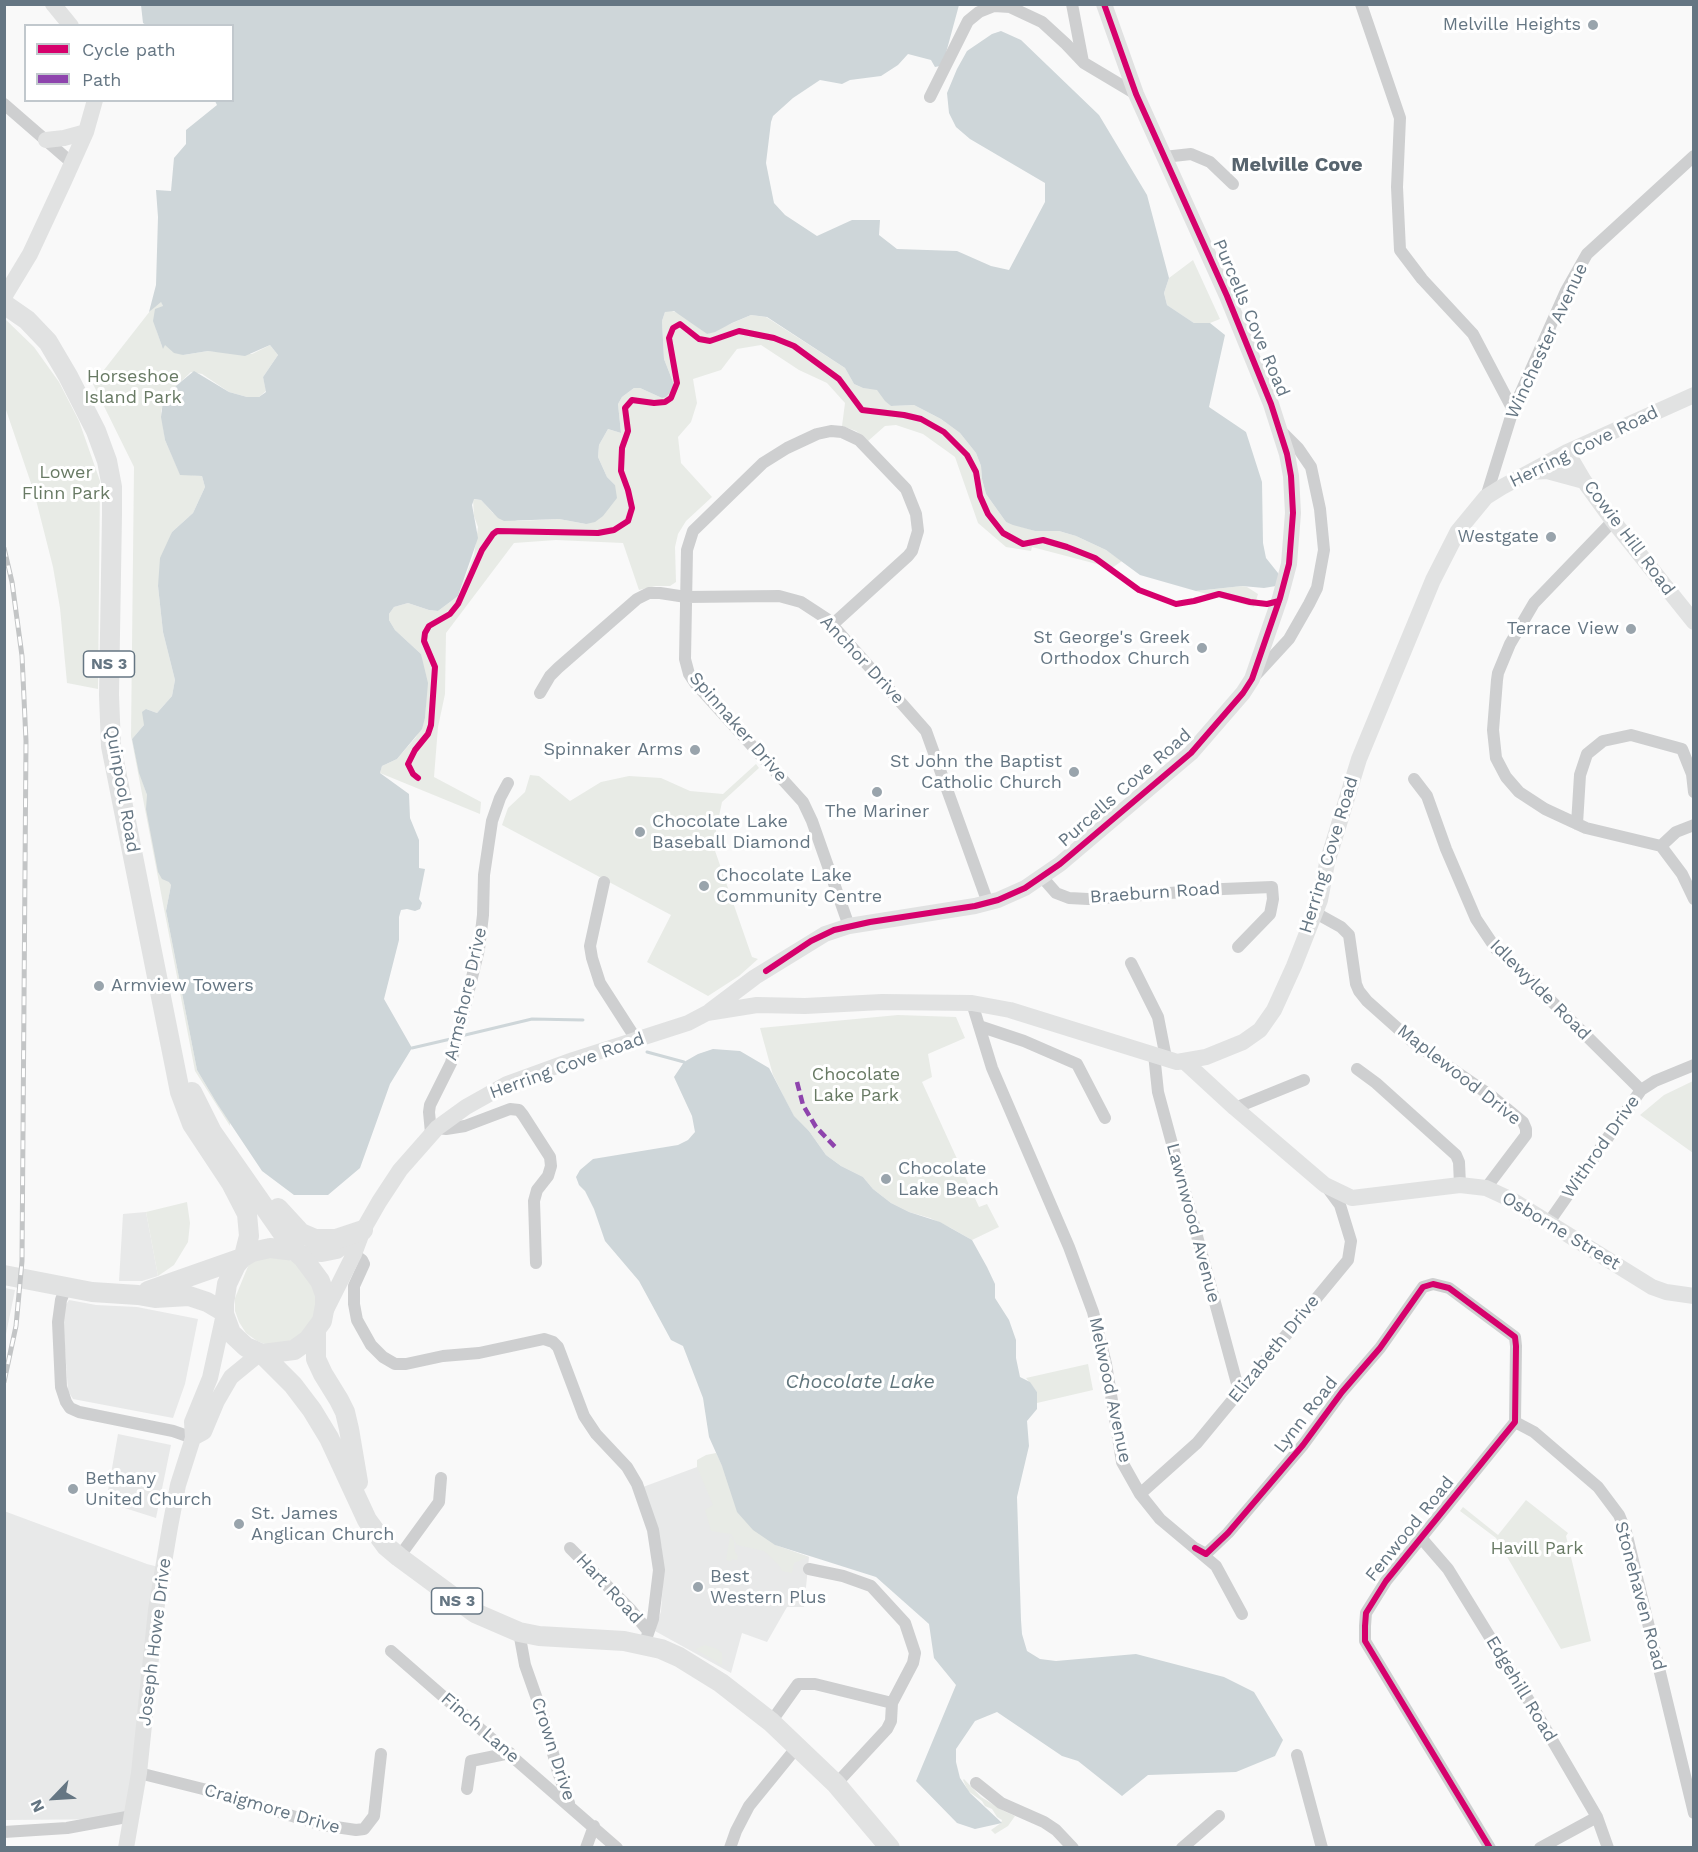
<!DOCTYPE html>
<style>
body{margin:0}
#map{position:relative;width:1698px;height:1852px;overflow:hidden;background:#f9f9f9;font-family:"Work Sans",sans-serif}
canvas{display:block}
.frame{position:absolute;inset:0;border:6px solid #657683;pointer-events:none}
.legend{position:absolute;left:24px;top:24px;width:210px;height:78px;box-sizing:border-box;background:#fff;border:2px solid #c1c8cd;margin:0;padding:8px 10px;list-style:none;font-size:18px;color:#657683}
.legend li{display:flex;align-items:center;gap:12px;height:30px}
.legend b{width:30px;border:2px solid #c1c8cd}
.north{position:absolute;left:24px;top:1768px;width:60px;height:60px;-webkit-text-stroke:4px #fff;paint-order:stroke;rotate:245deg;font-size:16px;font-weight:700;line-height:24px;text-align:center;color:#657683}
.north::after{content:'';display:block;margin:auto;width:21px;height:27px;background:#657683;clip-path:polygon(50% 0,100% 100%,50% 72%,0 100%)}
</style>
<div id="map">
<canvas width="1698" height="1852"></canvas>
<div class="frame"></div>
<ul class="legend">
<li><b style="height:8px;background:#d6006c"></b>Cycle path</li>
<li><b style="height:8px;background:#8e44ad"></b>Path</li>
</ul>
<div class="north">N</div>
</div>
<script>
const g = document.querySelector('canvas').getContext('2d');
g.lineJoin = 'round';
function fillPath(path, color) {
  g.fillStyle = color;
  g.fill(path, 'evenodd');
}
function shape(rows) {
  const path = new Path2D();
  for (const r of rows) {
    path.moveTo(r[0], r[1]);
    for (let i = 2; i < r.length; i += 2) path.lineTo(r[i], r[i + 1]);
  }
  return path;
}
function trace(path, color, width, dash) {
  g.strokeStyle = color;
  g.lineWidth = width;
  g.lineCap = dash ? 'butt' : 'round';
  g.setLineDash(dash || []);
  g.stroke(path);
}
function write(font, color, halo, rows, align = 'center') {
  g.font = font + ' "Work Sans",sans-serif';
  g.lineWidth = 6;
  g.setLineDash([]);
  g.textBaseline = 'middle';
  g.strokeStyle = halo;
  g.fillStyle = color;
  for (const [text, x, y, turn = 0] of rows) {
    g.save();
    g.translate(x, y);
    g.rotate((+turn || 0) * Math.PI / 180);
    g.textAlign = isNaN(turn) ? turn : align;
    if (halo) g.strokeText(text, 0, 0);
    g.fillText(text, 0, 0);
    g.restore();
  }
}
fillPath(shape([
 [146,1212,158,1276,142,1281,119,1281,123,1214],
 [5,1288,15,1290,5,1339,4,1288],
 [69,1300,96,1305,137,1307,198,1319,185,1384,173,1418,73,1399,68,1391,63,1321,65,1306],
 [118,1434,171,1445,156,1518,106,1502],
 [716,1453,722,1466,775,1545,809,1557,804,1607,787,1607,767,1642,742,1633,731,1673,655,1631,661,1611,664,1568,661,1545,643,1487,697,1467],
 [4,1511,147,1564,162,1568,131,1819,5,1820]
]), '#e8e9e9');
fillPath(shape([
 [1193,260,1220,319,1210,323,1194,323,1167,305,1164,293,1169,278],
 [161,301,163,306,156,329,162,346,164,344,183,355,208,351,252,354,270,345,278,355,263,377,266,391,259,397,247,397,229,392,202,374,191,372,166,396,161,411,165,440,180,474,202,476,205,487,193,513,172,532,158,586,163,632,175,680,172,696,157,713,146,709,144,725,132,739,140,774,147,795,147,809,171,885,166,911,197,1070,216,1102,230,1122,230,1126,195,1071,131,736,134,467,93,384,154,306],
 [668,310,679,313,707,334,751,315,766,317,845,368,854,384,863,388,877,389,891,406,914,405,941,419,960,433,976,453,981,466,982,479,986,494,1006,522,1035,531,1059,531,1076,536,1106,550,1122,561,1112,568,1032,547,1031,551,1006,547,978,523,955,457,923,434,896,425,885,426,868,441,856,431,842,426,845,403,827,383,799,370,761,345,737,349,721,370,693,379,697,403,691,422,678,437,681,463,712,497,686,521,678,534,675,547,676,582,670,586,656,586,639,590,623,543,556,540,514,543,446,633,445,694,438,727,434,777,481,802,480,814,380,773,382,766,397,759,416,737,425,718,426,702,421,654,395,630,389,620,389,614,394,607,408,603,429,610,438,611,458,596,474,555,478,527,474,516,473,499,481,500,493,513,518,521,559,519,586,524,615,485,607,477,598,457,599,445,608,429,621,433,618,404,622,397,634,388,640,388,662,398,673,382,664,359,662,321,665,312],
 [4,318,34,347,59,382,79,421,100,481,98,689,67,683,60,608,53,567,34,492,5,407],
 [1242,586,1247,587,1258,594,1254,607,1196,591],
 [756,764,759,768,722,802,713,845,752,957,758,959,739,976,708,996,647,962,671,915,502,825,508,808,525,792,530,775,539,776,570,801,601,782,629,776,661,778,690,791,723,794],
 [898,1015,956,1017,965,1038,928,1054,932,1077,922,1082,979,1207,987,1204,999,1227,972,1240,951,1228,930,1218,909,1212,891,1203,873,1189,863,1177,841,1166,826,1155,809,1131,794,1117,773,1075,760,1028],
 [1693,1081,1693,1153,1640,1115,1664,1095],
 [187,1202,190,1223,188,1242,174,1265,158,1276,146,1212],
 [279,1256,292,1261,303,1269,316,1293,317,1307,313,1320,296,1341,270,1346,257,1341,246,1333,239,1322,235,1311,235,1298,251,1259],
 [1088,1364,1093,1390,1037,1403,1037,1392,1026,1378],
 [716,1453,722,1466,775,1545,809,1557,794,1563,792,1573,782,1571,779,1565,764,1551,737,1545,731,1534,711,1531,705,1510,713,1505,697,1467,697,1460,706,1455],
 [1526,1500,1568,1533,1566,1536,1591,1641,1561,1649,1496,1538,1460,1511,1463,1507,1498,1535],
 [730,1536,734,1541,735,1552,738,1556,737,1560,732,1559,731,1561,726,1560],
 [705,1645,717,1649,722,1653,722,1665,695,1649],
 [964,1779,981,1797,1004,1811,1015,1816,1008,1826,995,1834,991,1830,1001,1823,1002,1820,997,1817,992,1809,985,1806,982,1801,968,1791,963,1780]
]), '#e8ebe6');
fillPath(shape([
 [141,5,959,5,946,53,940,66,935,67,931,60,908,54,898,65,881,76,850,80,842,84,820,80,793,98,773,116,771,122,766,163,774,203,785,215,817,236,852,220,880,220,879,235,897,249,957,251,991,266,1009,270,1045,202,1045,183,970,139,956,127,949,113,947,93,957,69,967,51,992,34,1001,31,1021,40,1099,115,1147,195,1169,278,1164,293,1167,305,1194,323,1210,323,1225,335,1209,407,1246,432,1262,482,1263,543,1266,558,1282,578,1276,586,1264,588,1242,586,1196,591,1140,575,1106,550,1076,536,1059,531,1035,531,1013,525,1006,522,986,494,982,479,981,466,976,453,960,433,941,419,914,405,891,406,885,401,877,390,863,388,854,384,845,368,767,317,751,315,732,323,715,332,707,334,674,311,665,312,662,321,664,359,673,382,673,389,666,397,662,398,640,388,634,388,622,397,618,404,621,433,608,429,599,445,598,457,607,477,615,485,617,498,603,516,595,522,586,524,559,519,504,521,498,518,481,500,474,499,472,505,478,538,458,596,438,611,429,610,408,603,394,607,389,614,389,620,395,630,421,654,428,683,425,718,422,729,397,759,382,766,380,773,409,794,410,818,419,840,419,868,425,869,419,899,422,903,420,909,415,911,407,909,401,910,399,917,399,940,384,999,412,1048,390,1084,360,1168,328,1195,294,1195,262,1171,216,1102,197,1070,166,911,171,885,169,882,162,879,158,872,146,809,147,795,139,773,132,739,144,725,142,712,146,709,157,713,172,696,175,680,163,632,158,586,160,558,172,532,193,513,205,487,202,476,180,475,165,440,161,417,163,401,177,385,194,371,229,392,247,397,259,397,266,392,263,377,278,355,270,345,245,356,208,351,183,355,174,353,165,345,163,349,153,321,155,309,163,306,161,302,149,312,156,285,158,217,156,190,171,191,174,158,186,144,186,130,217,105,215,101,232,100,232,26,146,25,143,23],
 [713,1049,740,1051,769,1068,794,1116,809,1131,826,1155,841,1166,863,1177,873,1189,891,1203,909,1212,940,1222,972,1240,987,1267,995,1284,995,1298,1009,1320,1016,1340,1016,1358,1020,1377,1030,1382,1037,1392,1037,1409,1027,1421,1029,1446,1017,1497,1021,1620,1022,1634,1027,1651,1040,1659,1056,1661,1136,1654,1224,1677,1254,1692,1283,1740,1275,1756,1236,1772,1148,1775,1122,1796,1078,1761,1062,1756,997,1712,975,1721,956,1749,956,1762,960,1778,970,1793,1002,1823,975,1829,957,1823,916,1781,956,1685,934,1658,929,1624,876,1577,775,1545,753,1530,737,1512,722,1466,709,1437,703,1398,683,1346,671,1340,639,1281,605,1241,594,1209,585,1191,579,1185,576,1177,580,1170,593,1159,678,1145,688,1140,695,1132,692,1116,674,1077,684,1062,698,1054]
]), '#ced6d9');
trace(shape([
 [461,1036,532,1019,583,1020],
 [412,1048,455,1038],
 [647,1052,684,1062]
]), '#ced6d9', 3);
trace(shape([
 [1072,4,1083,62],
 [1361,4,1400,118,1397,187,1400,250,1422,279,1473,334,1513,410],
 [930,97,968,21,979,12,994,6,1010,7,1042,22,1066,44,1084,63,1136,94],
 [4,104,72,163],
 [1164,157,1191,154,1210,162,1233,184],
 [1486,497,1513,410,1566,291,1587,254,1694,156],
 [1613,521,1534,603,1510,644,1498,673,1497,680,1493,730,1496,758,1506,777,1519,792,1545,809,1586,828,1661,846,1682,874,1694,899],
 [832,625,908,556,912,551,918,531,916,514,906,489,859,440,842,432,831,431,817,434,787,448,763,463,693,531,687,550,685,659,689,674,695,683,803,802,812,821,849,926],
 [1255,676,1289,639,1309,604,1317,588,1324,550,1320,509,1311,467,1298,448,1282,432],
 [540,693,550,676,558,668,637,599,649,593,660,593,686,597,779,596,801,602,827,619,926,731,988,903],
 [1414,779,1427,796,1446,849,1476,919,1496,949,1515,965,1641,1090],
 [1577,824,1580,775,1587,754,1603,741,1631,735,1682,749,1692,774,1694,792],
 [1661,846,1676,832,1694,825],
 [1042,877,1056,893,1069,898,1088,899,1223,889,1272,887,1273,899,1270,914,1238,947],
 [604,882,590,946,592,958,600,983,636,1039],
 [1314,912,1341,927,1349,935,1356,984,1359,991,1367,1001,1413,1042,1494,1098,1523,1122,1526,1129,1526,1135,1486,1188],
 [1131,963,1158,1017,1166,1058],
 [972,1003,992,1068,1069,1247,1093,1312,1106,1364,1122,1462,1140,1494,1160,1519,1216,1566,1242,1614],
 [979,1026,1024,1041,1077,1064,1105,1118],
 [1154,1054,1158,1092,1239,1391],
 [1357,1069,1376,1083,1456,1155,1459,1162,1460,1185],
 [1235,1108,1304,1080],
 [437,1128,446,1129,465,1126,510,1109,519,1110,523,1115,550,1157,551,1166,548,1176,537,1190,534,1201,536,1263],
 [431,1133,429,1112,430,1105,451,1063,479,949,483,915,484,875,492,821,500,798,508,783],
 [1549,1222,1641,1090,1655,1081,1694,1065],
 [354,1254,362,1260,364,1264,354,1286,354,1304,357,1320,371,1345,383,1357,395,1364,406,1364,443,1356,479,1353,544,1339,553,1342,558,1347,584,1416,596,1434,627,1467,637,1484,653,1530,659,1570,653,1619,644,1645],
 [66,1287,61,1300,58,1322,61,1387,66,1402,70,1408,79,1412,173,1431,193,1438],
 [1515,1422,1534,1432,1598,1487,1619,1515,1626,1532,1694,1813],
 [1140,1494,1197,1443,1348,1260,1351,1241,1340,1205,1326,1186],
 [1422,1539,1448,1569,1534,1709,1597,1817,1608,1848],
 [570,1548,631,1610,648,1631],
 [1195,1548,1206,1554,1228,1533,1303,1445,1342,1392,1380,1348,1423,1287,1433,1284,1449,1288,1515,1337,1516,1346,1515,1422,1386,1581,1366,1613,1365,1626,1365,1641,1490,1848],
 [399,1557,439,1502,441,1478],
 [809,1569,843,1576,871,1586,905,1623,915,1653,913,1663,892,1703,891,1721,887,1729,836,1784],
 [519,1632,525,1665,543,1716,558,1772,569,1803],
 [391,1651,617,1848],
 [771,1722,798,1684,815,1684,892,1703],
 [1297,1755,1322,1848],
 [139,1773,203,1789,322,1825,356,1830,364,1829,374,1816,381,1754],
 [976,1783,1001,1803,1044,1822,1056,1830,1073,1848],
 [467,1789,471,1761,510,1753],
 [4,1832,67,1828,132,1816],
 [586,1848,594,1826],
 [730,1848,736,1831,749,1806,797,1747],
 [1182,1848,1219,1816],
 [1540,1848,1597,1817]
]), '#cecfd0', 12);
trace(shape([
 [53,4,71,26],
 [46,140,64,138,86,132],
 [4,297,30,254,64,181,86,132,95,100],
 [1567,452,1584,481,1613,521,1694,622],
 [1532,472,1547,471,1584,481],
 [710,1011,755,977,825,934,849,926,975,906,998,900,1025,888,1060,864,1191,753,1243,693,1252,679,1280,598,1289,564,1293,513,1291,476,1287,454,1271,404,1227,296,1136,94,1104,4],
 [1185,1062,1235,1108,1325,1185,1352,1198,1460,1185,1486,1188,1512,1200,1652,1287,1666,1292,1694,1296],
 [298,1253,322,1254,337,1251,360,1233],
 [324,1314,354,1254,363,1230,379,1202,400,1170,437,1128,466,1107,507,1084,573,1060,688,1023,707,1013,757,1005,805,1006,882,1002,972,1003,1010,1010,1177,1062,1206,1057,1243,1042,1260,1030,1274,1010,1294,966,1320,900,1327,863,1359,759,1433,580,1458,531,1486,497,1502,487,1567,452,1694,395],
 [193,1438,204,1432,217,1401,231,1377,259,1354],
 [126,1848,139,1773,156,1610,170,1527,178,1485,193,1438,192,1422,210,1378,224,1314]
]), '#e1e2e2', 16);
trace(shape([
 [4,304,27,320,48,342,68,376,96,431,107,461,112,487,112,514,109,695,111,746,180,1092,192,1124,231,1183,247,1214,249,1236,244,1256],
 [192,1092,212,1132,295,1251],
 [278,1208,301,1233,315,1239,336,1239,363,1230],
 [270,1248,295,1251,303,1258,320,1281,325,1295,325,1305,322,1321,308,1340,294,1350,262,1354,246,1347,231,1333,224,1314,224,1304,227,1284,236,1265,242,1258,252,1252,270,1248],
 [4,1275,92,1292,138,1295,155,1298,189,1296,207,1302,224,1312],
 [148,1291,242,1258],
 [316,1333,316,1359,323,1374,339,1400,345,1412,349,1429,358,1482],
 [262,1354,293,1385,312,1410,329,1438,367,1520,386,1546,399,1557,475,1613,519,1632,539,1636,624,1641,661,1649,679,1657,721,1683,771,1722,836,1784,890,1848]
]), '#e1e2e2', 20);
const rail = shape([
 [4,548,12,582,22,656,26,741,22,1261,16,1326,4,1382]
]);
trace(rail, '#c3c5c6', 5);
trace(rail, '#fff', 3, [9]);
trace(shape([
 [797,1082,803,1105,816,1127,837,1149]
]), '#8e44ad', 4.5, [9, 4.5]);
trace(shape([
 [418,778,413,774,408,764,415,750,428,734,431,725,435,667,424,641,425,633,429,626,450,614,458,604,482,550,493,534,497,531,598,533,614,530,628,521,632,508,628,490,621,471,622,448,628,431,625,408,632,400,654,403,665,402,671,398,677,383,669,338,673,328,680,324,699,339,710,341,739,331,774,338,794,346,839,379,862,410,904,415,921,419,944,432,967,455,976,472,980,496,988,514,1003,533,1023,544,1043,540,1067,547,1095,558,1139,590,1176,604,1194,601,1219,594,1250,602,1267,604,1279,601],
 [766,971,811,941,834,930,870,922,975,906,998,900,1025,888,1060,864,1191,753,1243,693,1252,679,1280,598,1289,564,1293,513,1291,476,1287,454,1271,404,1227,296,1136,94,1104,4],
 [1195,1548,1206,1554,1228,1533,1303,1445,1342,1392,1380,1348,1423,1287,1433,1284,1449,1288,1515,1337,1516,1346,1515,1422,1386,1581,1366,1613,1365,1626,1365,1641,1490,1848]
]), '#d6006c', 6);
for (const [x, y, r, color] of [
 [1593,25,6,"#99a4ac"],
 [1551,537,6,"#99a4ac"],
 [1631,629,6,"#99a4ac"],
 [1202,648,6,"#99a4ac"],
 [695,750,6,"#99a4ac"],
 [1074,772,6,"#99a4ac"],
 [877,792,6,"#99a4ac"],
 [640,832,6,"#99a4ac"],
 [704,886,6,"#99a4ac"],
 [99,986,6,"#99a4ac"],
 [886,1179,6,"#99a4ac"],
 [73,1489,6,"#99a4ac"],
 [239,1524,6,"#99a4ac"],
 [698,1587,6,"#99a4ac"]
]) {
  const dot = new Path2D();
  dot.arc(x, y, r, 0, 2 * Math.PI);
  g.fillStyle = color;
  g.fill(dot);
  trace(dot, '#fff', 2);
}
for (const [x, y, w] of [
 [109,664,51],
 [457,1601,51]
]) {
  const box = new Path2D();
  box.roundRect(x - w / 2, y - 13, w, 26, 4.5);
  g.fillStyle = '#fff';
  g.fill(box);
  trace(box, '#657683', 1.5);
}
write('bold 16px', '#657683', null, [
 ["NS 3",109,664],
 ["NS 3",457,1601]
]);
write('18px', '#657683', '#fff', [
 ["Melville Heights",1581,25,"right"],
 ["Westgate",1539,537,"right"],
 ["Terrace View",1619,629,"right"],
 ["St George's Greek",1190,638,"right"],
 ["Orthodox Church",1190,659,"right"],
 ["Spinnaker Arms",683,750,"right"],
 ["St John the Baptist",1062,762,"right"],
 ["Catholic Church",1062,783,"right"],
 ["The Mariner",877,812,"center"],
 ["Chocolate Lake",652,822],
 ["Baseball Diamond",652,843],
 ["Chocolate Lake",716,876],
 ["Community Centre",716,897],
 ["Armview Towers",111,986],
 ["Chocolate",898,1169],
 ["Lake Beach",898,1190],
 ["Bethany",85,1479],
 ["United Church",85,1500],
 ["St. James",251,1514],
 ["Anglican Church",251,1535],
 ["Best",710,1577],
 ["Western Plus",710,1598]
], 'left');
write('18px', '#657683', '#fff', [
 ["Purcells Cove Road",1251,318,67],
 ["Winchester Avenue",1547,341,-65],
 ["Herring Cove Road",1584,447,-26],
 ["Cowie Hill Road",1629,538,53],
 ["Anchor Drive",862,660,47],
 ["Spinnaker Drive",738,727,49],
 ["Purcells Cove Road",1125,788,-41],
 ["Quinpool Road",122,789,80],
 ["Herring Cove Road",1329,855,-73],
 ["Braeburn Road",1155,893,-4],
 ["Idlewylde Road",1540,990,45],
 ["Armshore Drive",466,994,-77],
 ["Herring Cove Road",567,1066,-20],
 ["Maplewood Drive",1459,1075,38],
 ["Withrod Drive",1601,1147,-55],
 ["Lawnwood Avenue",1193,1223,75],
 ["Osborne Street",1561,1231,31],
 ["Elizabeth Drive",1274,1349,-51],
 ["Melwood Avenue",1110,1390,78],
 ["Lynn Road",1306,1415,-52],
 ["Fenwood Road",1410,1529,-51],
 ["Hart Road",609,1589,47],
 ["Stonehaven Road",1640,1596,75],
 ["Joseph Howe Drive",155,1642,-83],
 ["Edgehill Road",1521,1689,59],
 ["Finch Lane",480,1728,41],
 ["Crown Drive",553,1749,72],
 ["Craigmore Drive",272,1809,16]
]);
write('18px', '#687a64', '#fff', [
 ["Horseshoe",133,377],
 ["Island Park",133,398],
 ["Lower",66,473],
 ["Flinn Park",66,494],
 ["Chocolate",856,1075],
 ["Lake Park",856,1096],
 ["Havill Park",1537,1549]
]);
write('bold 20px', '#57646e', '#fff', [
 ["Melville Cove",1297,165]
]);
write('italic 20px', '#60757c', '#fff', [
 ["Chocolate Lake",860,1382]
]);
</script>
